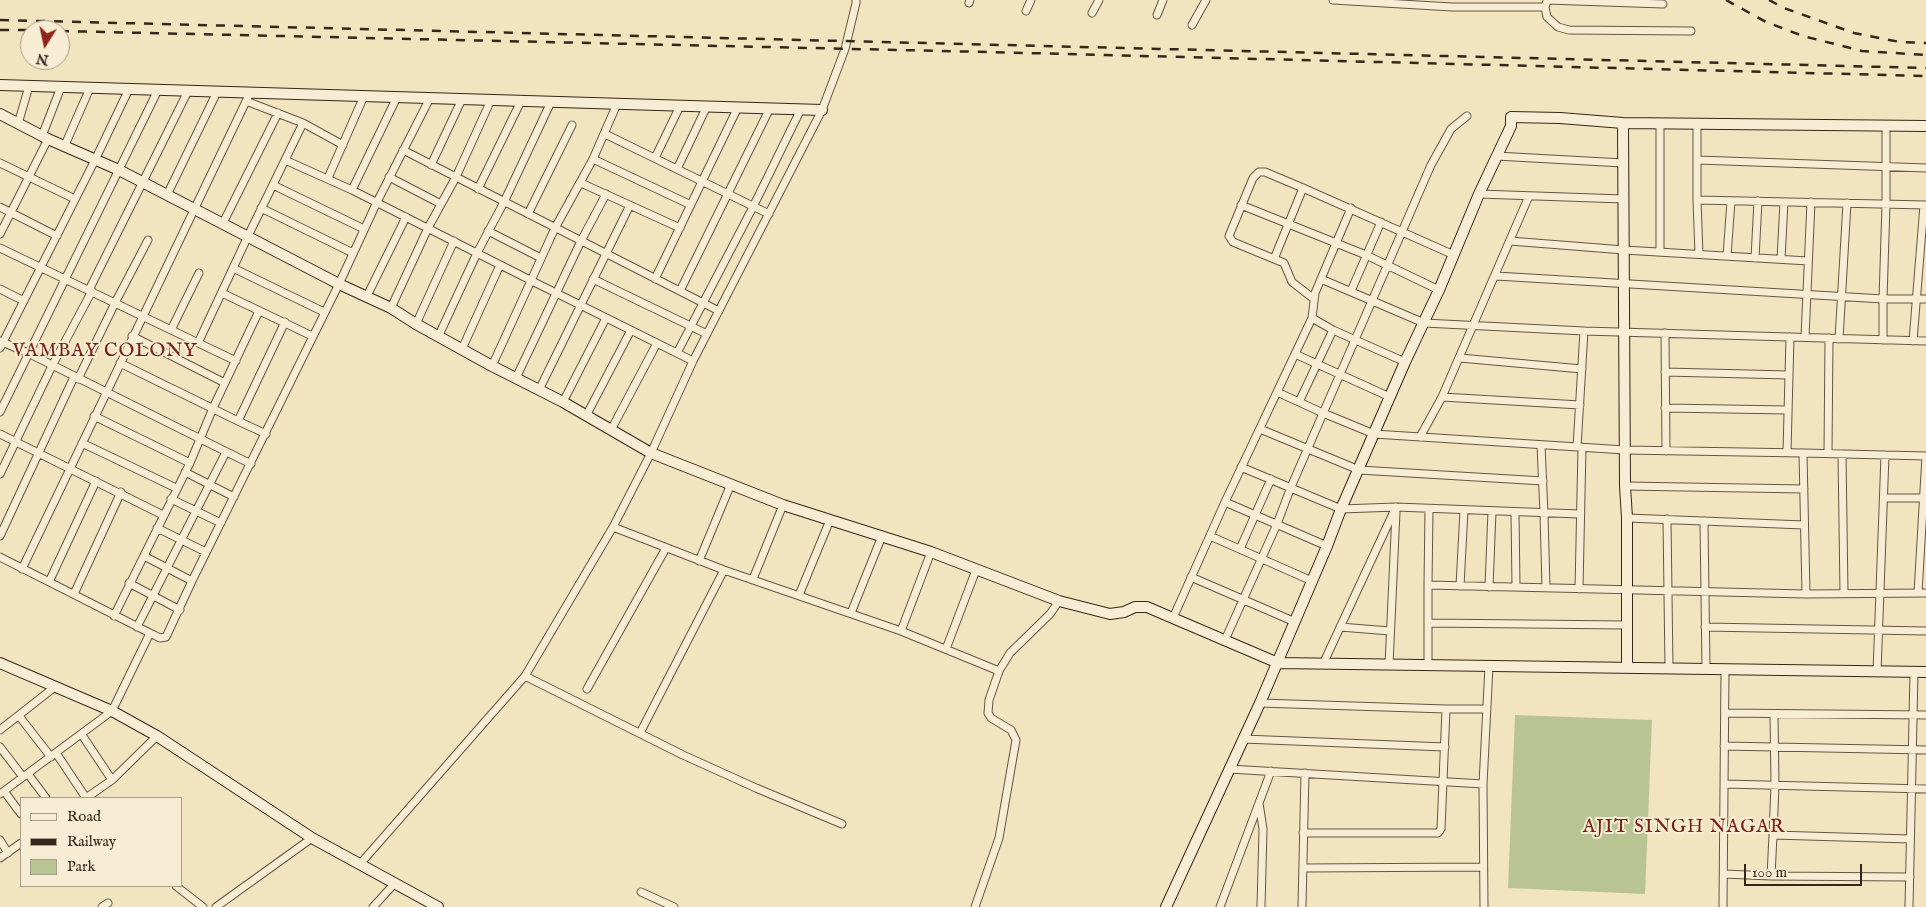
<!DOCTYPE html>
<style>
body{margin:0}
#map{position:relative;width:1926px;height:907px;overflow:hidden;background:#f2e4be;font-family:"IM FELL English",serif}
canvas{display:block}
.legend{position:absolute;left:20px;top:797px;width:162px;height:90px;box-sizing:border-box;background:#f7edd5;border:1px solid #a99d8b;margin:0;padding:6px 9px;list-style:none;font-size:15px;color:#35261b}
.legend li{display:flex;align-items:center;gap:10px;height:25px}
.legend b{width:25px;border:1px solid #a99d8b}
.north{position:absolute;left:20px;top:20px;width:50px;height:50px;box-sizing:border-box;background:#f7edd5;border:1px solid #a99d8b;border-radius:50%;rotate:190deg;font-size:14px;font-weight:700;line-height:20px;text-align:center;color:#35261b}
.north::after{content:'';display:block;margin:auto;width:18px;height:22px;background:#8f2418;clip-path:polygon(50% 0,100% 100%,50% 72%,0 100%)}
.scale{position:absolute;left:1744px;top:864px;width:118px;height:22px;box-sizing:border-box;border:2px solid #35261b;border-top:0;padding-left:6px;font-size:15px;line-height:18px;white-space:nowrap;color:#35261b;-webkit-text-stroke:4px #f7edd5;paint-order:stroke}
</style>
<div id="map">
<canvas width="1926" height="907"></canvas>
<ul class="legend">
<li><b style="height:6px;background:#f7edd5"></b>Road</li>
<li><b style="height:6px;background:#35261b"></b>Railway</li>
<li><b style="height:14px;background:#b8c593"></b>Park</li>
</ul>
<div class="north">N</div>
<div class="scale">100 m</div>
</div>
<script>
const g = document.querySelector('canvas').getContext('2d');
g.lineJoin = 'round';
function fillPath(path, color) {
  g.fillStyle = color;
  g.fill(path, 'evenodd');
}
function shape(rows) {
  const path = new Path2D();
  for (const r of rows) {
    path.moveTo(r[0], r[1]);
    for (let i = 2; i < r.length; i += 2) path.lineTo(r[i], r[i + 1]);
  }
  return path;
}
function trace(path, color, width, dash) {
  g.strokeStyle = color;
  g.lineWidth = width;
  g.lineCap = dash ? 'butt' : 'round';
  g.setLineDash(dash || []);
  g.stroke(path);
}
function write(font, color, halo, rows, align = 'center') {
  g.font = font + ' "IM FELL English",serif';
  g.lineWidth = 4;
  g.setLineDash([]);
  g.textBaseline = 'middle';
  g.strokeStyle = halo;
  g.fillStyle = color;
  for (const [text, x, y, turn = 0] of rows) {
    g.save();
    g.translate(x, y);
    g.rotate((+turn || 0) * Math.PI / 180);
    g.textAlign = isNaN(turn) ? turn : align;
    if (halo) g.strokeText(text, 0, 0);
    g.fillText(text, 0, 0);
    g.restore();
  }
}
fillPath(shape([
 [1515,715,1652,720,1645,894,1508,888]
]), '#b8c593');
const street = shape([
 [1333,0,1452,7,1545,7],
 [1547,0,1663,4],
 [1547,1,1545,7,1547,17,1558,27,1569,30,1691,31],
 [969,3,970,0],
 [1026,11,1031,0],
 [1092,13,1099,0],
 [1157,15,1163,0],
 [1192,25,1206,0],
 [246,101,303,123,343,145],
 [1660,123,1660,252],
 [18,124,29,86],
 [1697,124,1697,200,1926,205],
 [1886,126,1886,205,1883,299,1926,299],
 [605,134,769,214],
 [42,136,61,87],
 [65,145,90,88],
 [403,150,719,311],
 [1496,156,1623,163],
 [655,158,680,106],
 [593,159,691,205],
 [285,160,352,190,542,286,693,361],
 [1697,160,1926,168],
 [0,163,75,199],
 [431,165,462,99],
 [677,169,707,106],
 [389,177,441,204],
 [328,178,364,96],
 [581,183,680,228],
 [273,185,364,229],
 [478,189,521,101],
 [352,190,397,97],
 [1479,194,1623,199],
 [167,195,217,92],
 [1697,200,1699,254],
 [1241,205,1366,255,1439,290],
 [0,207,57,236],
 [261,208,353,253],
 [528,214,572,125],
 [223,223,278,113],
 [488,231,541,258],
 [0,234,48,139],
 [1510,241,1624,250,1808,261],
 [0,248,236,361],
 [1727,256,1731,201],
 [1755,258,1758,201],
 [1274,259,1303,188],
 [1781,259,1784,202],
 [233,268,324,312],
 [1496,276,1883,299,1883,340],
 [593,279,707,334],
 [655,279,738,107],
 [1321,279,1424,323,1584,331,1926,341],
 [0,289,24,301],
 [89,290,188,91],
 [680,291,770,108],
 [1351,291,1381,222],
 [222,293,312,336],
 [367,296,406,217],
 [1314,299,1292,282,1284,263,1233,242,1229,236,1253,178,1259,172,1265,172,1303,188,1454,255],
 [391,308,428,228,456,177,491,100],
 [1312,318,1333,330,1405,362],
 [416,324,454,241],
 [171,330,199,273],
 [1665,333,1666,451],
 [439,335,477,253,504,202,551,102],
 [132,336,225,383],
 [1805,337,1811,202],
 [1839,339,1847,203],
 [0,341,28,353,251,464],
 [1913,341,1924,205],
 [198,343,248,236,303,123],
 [0,348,95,160,129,89],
 [462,349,500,265],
 [677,353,753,207,801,109],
 [1295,354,1390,397],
 [1460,358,1582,369],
 [120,363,238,421],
 [492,366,555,228,593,159,617,104],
 [1665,372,1789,375],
 [516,378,581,241,606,194],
 [78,379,115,303,148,240],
 [539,390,630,205],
 [1277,392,1323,413,1374,434,1625,450,1803,453],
 [1442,397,1529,196],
 [563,402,606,318],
 [1299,402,1333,330],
 [1665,408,1788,410],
 [0,412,158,90],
 [94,416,190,463],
 [586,416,631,330],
 [1260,429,1359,470,1543,481],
 [611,430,657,343],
 [0,434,163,515],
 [266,434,238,421,285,322],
 [1420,437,1442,397,1580,405],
 [82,443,176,488],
 [1541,445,1544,514,1546,588],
 [1577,447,1584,331],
 [1787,452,1790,337],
 [1828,453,1829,338],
 [1842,454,1844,593],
 [1926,456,1803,453,1806,594,1926,593],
 [1241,467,1341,509,1396,507,1580,514],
 [185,472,234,497],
 [0,474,52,366,92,291],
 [1625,486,1804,489],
 [1884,498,1926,498],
 [171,499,221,523],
 [1225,502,1327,546],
 [1515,512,1516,587],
 [1627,518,1804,525],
 [1667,519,1669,669],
 [1704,521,1706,669],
 [613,527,724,570,901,631,999,671],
 [157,528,206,552],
 [0,536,74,377],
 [1210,536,1312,581],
 [1240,549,1271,479],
 [144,556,192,581],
 [0,557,150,633,160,638,166,637,192,581,339,284,377,202,430,98],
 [699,561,731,484],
 [22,569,250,93],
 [1191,577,1295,622],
 [753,579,783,505],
 [49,582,96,481],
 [129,583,180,610],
 [1428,585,1429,509],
 [1460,586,1464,510],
 [1489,587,1492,511],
 [1579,589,1582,447],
 [1918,593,1926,456],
 [74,594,121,492],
 [799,595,830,520],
 [851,613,882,536],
 [114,616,190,463,213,408,259,311],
 [1173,618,1225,502,1312,318,1315,293,1351,208],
 [1428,623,1626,625],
 [137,627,226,452],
 [1340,627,1390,631],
 [1705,627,1926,631],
 [901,631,931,552],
 [1225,640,1277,524,1291,487,1431,165,1451,129,1467,116],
 [946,649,976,570],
 [1323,664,1396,507],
 [1389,665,1396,512],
 [1428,665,1428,585,1806,594],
 [1877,672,1885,455],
 [525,676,683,755,756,788,842,824],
 [587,689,666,548],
 [1260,703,1446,709,1441,829,1438,833,1303,833],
 [1446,709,1487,709],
 [1725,713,1926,715],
 [19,716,51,757],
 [0,730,56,686],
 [640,733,724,570],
 [82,735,112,780],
 [1243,739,1445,747],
 [1724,746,1926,750],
 [0,747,23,777],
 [56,753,86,798],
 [1229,769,1483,784],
 [28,774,46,798],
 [1724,784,1926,789],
 [4,791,21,814],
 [0,794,112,711,150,633],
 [86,798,112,780,157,736],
 [1259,803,1263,829,1261,907],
 [1773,835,1775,785,1774,714],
 [0,840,8,853],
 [0,858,21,843],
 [360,864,525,676,613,527,651,453,693,361,822,110,845,49,856,3,856,0],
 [1303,868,1483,867],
 [1724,874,1771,876],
 [1910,877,1771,876,1773,835,1910,839],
 [176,886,203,907],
 [641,892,674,907],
 [102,907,108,903],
 [216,907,312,838],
 [373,907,395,883],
 [975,907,999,838,1016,740,1011,730,991,718,988,713,989,700,999,671,1010,653,1050,614,1059,601],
 [1220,907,1271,771],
 [1302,907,1305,773],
 [1484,907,1483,784,1489,666],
 [1723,907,1725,670],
 [1909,907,1914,672]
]);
const secondary = shape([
 [0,85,822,110],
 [0,114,48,139,119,170,339,284,391,308,416,324,492,366,563,402,651,453,783,505,931,552,1059,601,1110,614,1124,612,1135,607,1147,607,1278,663,1926,672],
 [1623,123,1625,486,1627,518,1627,668],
 [0,663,112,711,157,736,312,838,438,907],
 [1166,907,1260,703,1327,546,1341,509,1405,362,1439,290,1479,194,1511,126,1511,117,1560,118,1623,123,1926,126]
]);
trace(street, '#645644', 9);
trace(secondary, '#35261b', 12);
trace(street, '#f7edd5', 7);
trace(secondary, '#f7edd5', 10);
trace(shape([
 [1726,0,1766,22,1803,36,1862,51,1926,55],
 [1769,0,1784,8,1854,33,1900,42,1926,43],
 [0,20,1926,68],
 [0,30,30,30],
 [60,31,987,52,1926,76]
]), '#35261b', 2.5, [9, 9]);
g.letterSpacing = '1px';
write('19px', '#7a1f14', '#f7edd5', [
 ["VAMBAY COLONY",105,352],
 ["AJIT SINGH NAGAR",1684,828]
]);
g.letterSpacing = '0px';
</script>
